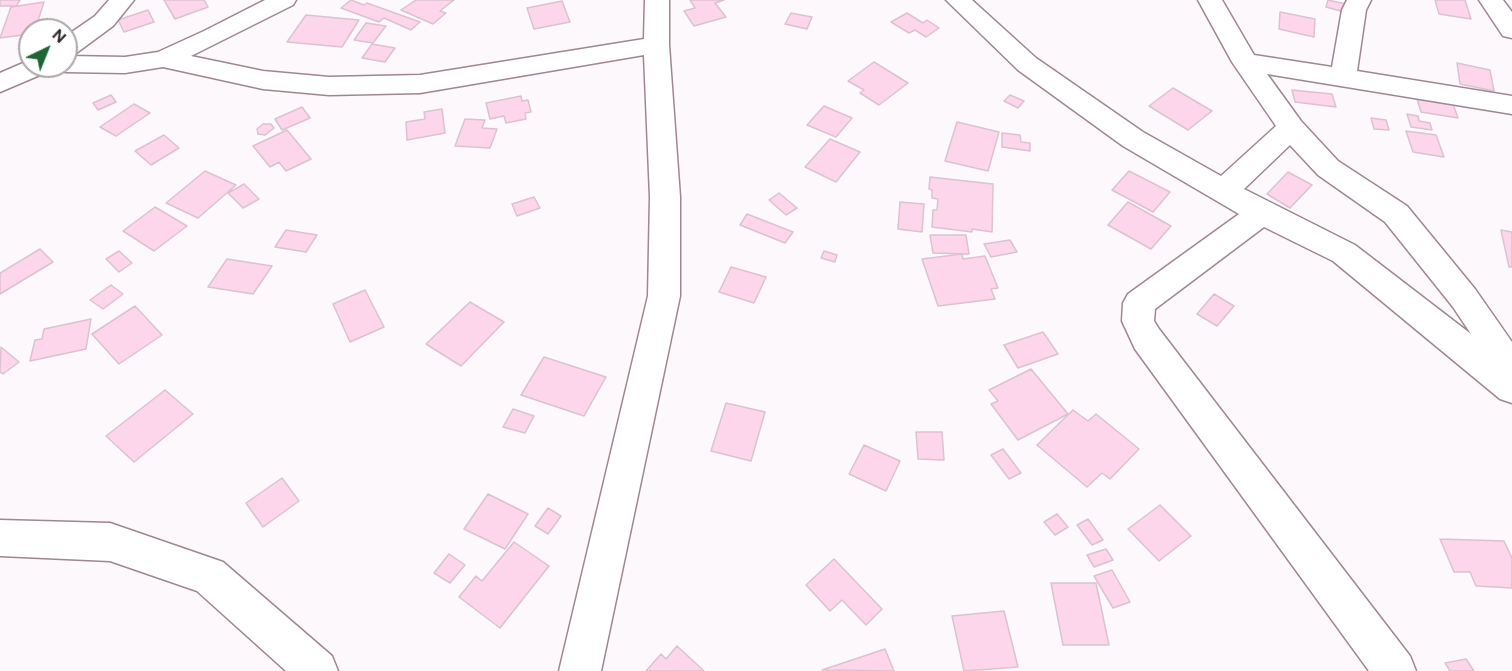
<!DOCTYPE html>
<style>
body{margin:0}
#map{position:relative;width:1512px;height:671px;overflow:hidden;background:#fdf8fb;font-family:"DM Sans",sans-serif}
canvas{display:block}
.north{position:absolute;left:18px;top:18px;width:60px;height:60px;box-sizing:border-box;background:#fff;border:2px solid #aba7a9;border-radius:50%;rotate:43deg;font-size:16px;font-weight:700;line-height:24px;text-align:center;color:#2c2227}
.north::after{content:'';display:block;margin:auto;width:21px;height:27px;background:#1b6634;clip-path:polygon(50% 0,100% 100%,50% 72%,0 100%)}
</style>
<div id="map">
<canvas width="1512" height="671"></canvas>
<div class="north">N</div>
</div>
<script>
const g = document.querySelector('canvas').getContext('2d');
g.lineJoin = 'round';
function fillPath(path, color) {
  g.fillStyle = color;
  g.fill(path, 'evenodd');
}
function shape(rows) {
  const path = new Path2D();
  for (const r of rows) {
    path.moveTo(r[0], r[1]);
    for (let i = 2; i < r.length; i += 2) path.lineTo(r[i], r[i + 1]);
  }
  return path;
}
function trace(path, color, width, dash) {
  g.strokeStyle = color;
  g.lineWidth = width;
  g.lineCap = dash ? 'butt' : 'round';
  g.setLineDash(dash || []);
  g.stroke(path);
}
const building = shape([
 [0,0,20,0,16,6,0,6,0,0],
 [164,0,204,0,208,7,175,19,164,0],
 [351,0,364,5,367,3,420,22,411,30,384,18,379,22,341,8,351,0],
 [416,0,454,0,440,11,446,13,433,24,401,10,416,0],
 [690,0,724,0,715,3,726,17,694,26,684,11,695,8,690,0],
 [1328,0,1346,4,1344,12,1326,7,1328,0],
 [1435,0,1465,0,1471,19,1439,14,1435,0],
 [562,1,570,22,534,29,527,8,562,1],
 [44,2,35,30,30,30,30,34,0,38,11,7,44,2],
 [148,10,154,22,124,32,118,20,148,10],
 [1280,12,1315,19,1314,37,1279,29,1280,12],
 [791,13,812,17,807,29,785,24,791,13],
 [907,13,923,23,927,20,939,28,926,37,915,30,909,33,891,22,907,13],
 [306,15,359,20,342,47,287,42,306,15],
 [366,23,386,26,373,43,354,40,366,23],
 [372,44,395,48,385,62,362,58,372,44],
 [874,62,908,83,879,105,860,93,864,90,848,81,874,62],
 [1457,63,1490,70,1494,91,1460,84,1457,63],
 [1173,88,1212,111,1188,130,1149,106,1173,88],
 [1292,90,1332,94,1336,107,1295,102,1292,90],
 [111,95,116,102,98,110,93,103,111,95],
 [1010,95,1024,101,1018,108,1004,101,1010,95],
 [1416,95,1452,101,1458,118,1421,112,1416,95],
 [521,96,522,101,528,100,531,112,525,113,526,119,506,123,504,116,490,119,486,103,521,96],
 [134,104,150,113,116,136,100,127,134,104],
 [824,106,852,118,836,137,807,125,824,106],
 [302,107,310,118,282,130,275,119,302,107],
 [442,109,445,133,407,140,406,122,425,119,424,112,442,109],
 [1407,114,1418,116,1419,121,1430,123,1432,130,1411,127,1407,114],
 [1371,118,1386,120,1389,130,1374,129,1371,118],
 [465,119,485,120,482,128,497,129,490,148,455,146,465,119],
 [957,122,999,132,988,171,945,161,957,122],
 [263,124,271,124,274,128,265,135,258,134,257,129,263,124],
 [287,130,311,159,286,171,279,162,270,167,253,146,287,130],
 [1406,131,1436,135,1444,157,1413,152,1406,131],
 [1002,133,1020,135,1021,142,1030,143,1030,151,1002,147,1002,133],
 [164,135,179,148,151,165,135,151,164,135],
 [830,139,860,152,836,182,805,167,830,139],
 [205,171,236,185,198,218,166,203,205,171],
 [1129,171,1170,192,1153,212,1112,190,1129,171],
 [1288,172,1312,185,1290,208,1267,194,1288,172],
 [930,177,993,184,992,232,972,229,972,232,932,227,933,210,937,210,938,199,932,198,932,190,929,189,930,177],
 [244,184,259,199,243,208,228,193,244,184],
 [779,193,797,208,786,215,769,200,779,193],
 [534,197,540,208,517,216,512,204,534,197],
 [900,202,924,204,922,232,898,229,900,202],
 [1128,202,1171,226,1151,249,1108,225,1128,202],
 [155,207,187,226,154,251,123,231,155,207],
 [747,214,793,232,785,243,740,225,747,214],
 [286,230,317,235,306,252,275,247,286,230],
 [1501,230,1512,232,1512,267,1509,267,1501,230],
 [930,235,966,235,969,254,933,253,930,235],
 [1010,240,1017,252,991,257,984,244,1010,240],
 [40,249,53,262,0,294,0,273,40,249],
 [119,251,132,263,119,272,106,259,119,251],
 [824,251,837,255,835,262,821,258,824,251],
 [962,254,963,259,985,256,998,288,991,289,995,299,938,306,922,259,962,254],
 [227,259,272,266,253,294,208,287,227,259],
 [731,267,766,277,754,303,719,292,731,267],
 [111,285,123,294,103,309,90,300,111,285],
 [365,290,384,327,350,342,333,304,365,290],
 [1214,294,1234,306,1217,326,1197,314,1214,294],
 [470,302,504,322,461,366,426,344,470,302],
 [135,306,162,335,119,364,92,334,135,306],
 [91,319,86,349,30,361,35,340,42,339,44,329,91,319],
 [1043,332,1058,354,1018,368,1004,345,1043,332],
 [1,347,19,362,3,374,0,372,1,347],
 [544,357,606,377,584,416,521,395,544,357],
 [1031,369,1068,414,1018,440,991,404,998,401,989,390,1031,369],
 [165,390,193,414,134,462,106,436,165,390],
 [726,403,765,412,751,461,711,451,726,403],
 [513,409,534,416,525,433,503,427,513,409],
 [1073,410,1088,421,1096,414,1139,449,1110,479,1102,473,1087,487,1037,445,1073,410],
 [916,432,942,432,944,460,918,459,916,432],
 [864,445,900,461,886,491,849,474,864,445],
 [1003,449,1021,473,1009,479,991,455,1003,449],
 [282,478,299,501,263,527,246,503,282,478],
 [488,494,528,514,505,549,464,529,488,494],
 [1160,505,1191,536,1159,561,1128,529,1160,505],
 [548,508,561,516,548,534,535,526,548,508],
 [1057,514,1068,527,1055,535,1044,522,1057,514],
 [1088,519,1103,540,1092,545,1077,525,1088,519],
 [1440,539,1504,541,1512,558,1512,588,1476,586,1470,572,1454,572,1440,539],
 [514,542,549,566,500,628,459,597,476,576,482,581,514,542],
 [1106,549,1113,560,1094,567,1087,555,1106,549],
 [449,554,465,565,450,583,434,573,449,554],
 [834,559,882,609,866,625,842,600,830,611,806,585,834,559],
 [1112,570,1130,602,1113,608,1094,576,1112,570],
 [1051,583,1096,583,1109,645,1063,645,1051,583],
 [1004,611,1018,667,964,671,952,616,1004,611],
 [677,646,704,671,646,671,661,654,666,659,677,646],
 [885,649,894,671,822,670,885,649],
 [1466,659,1474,671,1450,671,1445,663,1466,659]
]);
fillPath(building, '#fdd6eb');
trace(building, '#dcc2d0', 1.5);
const minor = shape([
 [109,0,134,0,113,26,75,54,68,56,125,57,158,52,204,31,265,0,296,0,293,5,191,56,263,71,329,77,420,75,644,39,645,0,669,0,669,45,680,197,680,296,601,671,559,671,648,296,650,197,644,55,420,93,329,95,263,89,163,67,125,73,66,72,57,70,54,66,66,66,66,36,95,16,109,0],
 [946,0,972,0,1036,58,1143,132,1221,176,1276,126,1232,62,1198,0,1222,0,1254,55,1332,67,1342,10,1347,0,1371,0,1366,10,1357,71,1512,96,1512,114,1267,74,1301,121,1338,161,1407,206,1475,289,1512,342,1512,403,1500,399,1333,261,1264,227,1155,309,1154,321,1159,329,1410,656,1416,671,1369,671,1135,349,1122,321,1123,303,1128,294,1239,214,1123,146,1018,70,946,0],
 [1290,145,1318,175,1385,222,1453,307,1471,334,1355,245,1244,189,1290,145],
 [1479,0,1503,0,1512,12,1512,38,1503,36,1479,0],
 [30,60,30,66,51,66,47,72,0,92,0,73,30,60],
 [0,520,110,523,223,562,332,656,338,671,286,671,197,591,110,561,0,556,0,520]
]);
trace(minor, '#9e8693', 3);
fillPath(minor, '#fff');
</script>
